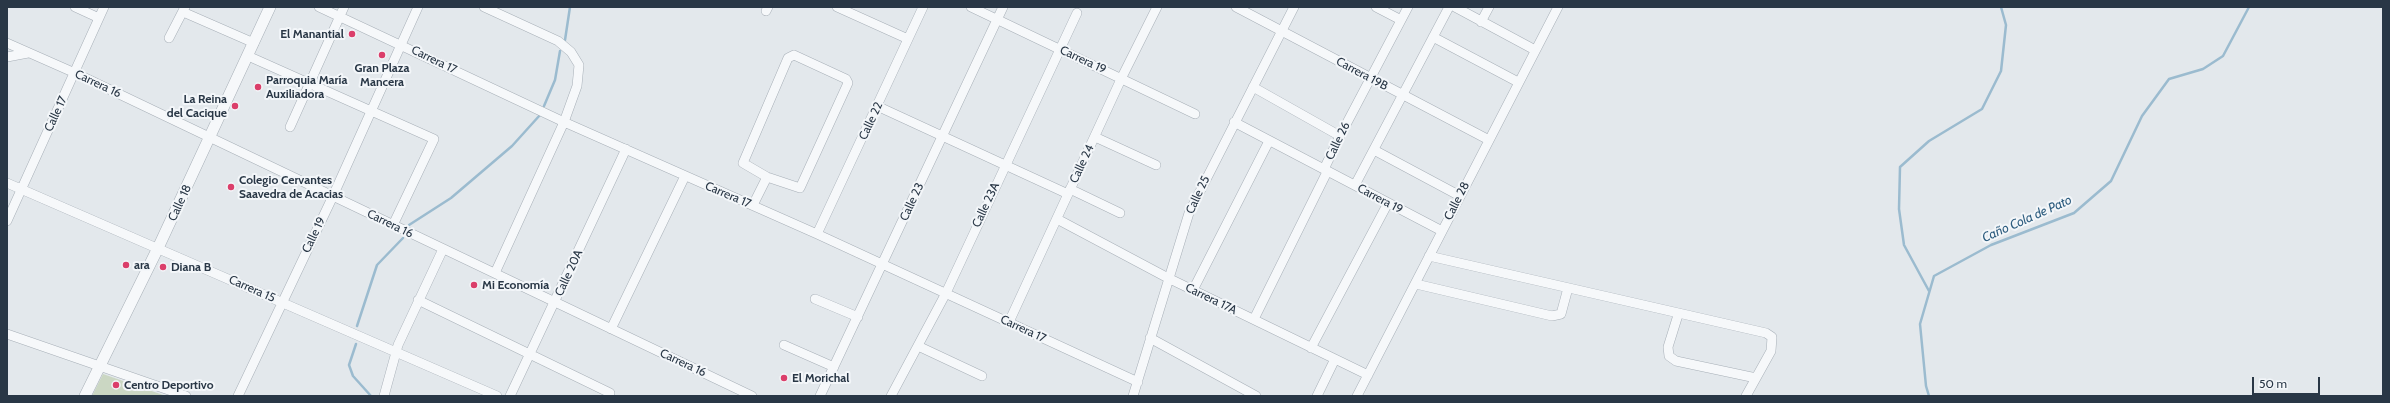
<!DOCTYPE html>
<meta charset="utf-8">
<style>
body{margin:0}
#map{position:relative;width:2390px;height:403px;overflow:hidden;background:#e3e8ec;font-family:Cabin,sans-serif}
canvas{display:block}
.frame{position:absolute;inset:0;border:8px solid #293746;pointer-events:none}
.scale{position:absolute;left:2252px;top:377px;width:68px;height:18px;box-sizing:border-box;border:2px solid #293746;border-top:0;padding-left:5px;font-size:12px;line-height:14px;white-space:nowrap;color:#293746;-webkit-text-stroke:3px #f3f6f9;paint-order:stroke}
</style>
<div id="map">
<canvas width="2390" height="403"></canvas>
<div class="frame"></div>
<div class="scale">50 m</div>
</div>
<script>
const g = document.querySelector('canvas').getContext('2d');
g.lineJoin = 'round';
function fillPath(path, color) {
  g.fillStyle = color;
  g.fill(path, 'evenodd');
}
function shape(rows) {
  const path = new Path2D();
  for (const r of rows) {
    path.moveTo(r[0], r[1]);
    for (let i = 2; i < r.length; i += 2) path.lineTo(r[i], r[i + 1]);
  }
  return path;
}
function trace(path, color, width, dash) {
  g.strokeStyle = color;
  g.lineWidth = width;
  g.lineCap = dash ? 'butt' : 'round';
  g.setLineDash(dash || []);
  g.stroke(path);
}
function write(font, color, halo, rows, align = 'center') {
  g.font = font + ' Cabin,sans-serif';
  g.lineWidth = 4;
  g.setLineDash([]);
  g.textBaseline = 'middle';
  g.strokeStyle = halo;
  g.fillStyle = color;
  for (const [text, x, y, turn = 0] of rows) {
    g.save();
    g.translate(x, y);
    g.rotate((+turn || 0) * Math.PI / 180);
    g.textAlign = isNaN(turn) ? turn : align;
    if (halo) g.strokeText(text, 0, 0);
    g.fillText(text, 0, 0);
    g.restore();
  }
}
fillPath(shape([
 [103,374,166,396,92,396]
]), '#cbd7c3');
trace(shape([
 [565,40,570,7],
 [544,106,555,80,560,51],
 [409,225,451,198,512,146,540,115],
 [1929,291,1904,245,1899,209,1900,167,1929,141,1982,109,2001,71,2006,25,2001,7],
 [357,326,377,265,403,238],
 [356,344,349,365,353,376,371,396],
 [1929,396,1926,386,1920,324,1934,276,1991,245,2074,213,2111,181,2142,116,2169,79,2203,69,2223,56,2249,7]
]), '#9bbbcf', 2.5);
const minor = shape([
 [75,7,99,18],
 [319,7,564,122,817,234,1138,382],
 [484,7,558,41,571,52,579,65,577,86,564,122,495,273],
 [837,7,908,39],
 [971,7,1195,114],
 [1236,7,1489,140],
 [1376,7,1401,20],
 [1455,7,1535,50],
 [766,11,768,7],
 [183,12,254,43],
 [1481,22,1489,7],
 [1433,37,1518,82],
 [169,38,185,7],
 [7,43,75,73,752,396],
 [794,55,846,79,848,83,800,188,767,177,743,163,788,58,794,55],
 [248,56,434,139,393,225],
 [7,57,28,53],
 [1253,87,1340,136],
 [877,106,1068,194],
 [1234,122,1442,231],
 [290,127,344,7],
 [1095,137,1156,165],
 [1374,150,1460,196],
 [7,183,497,396],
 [1355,185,1449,7],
 [1070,189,1120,213],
 [753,205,767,177],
 [1057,219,1168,278,1368,375],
 [7,221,104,7],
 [817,234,923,7],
 [1429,256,1766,333,1772,337,1771,351,1746,396],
 [1416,284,1552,316,1561,314,1568,288],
 [1193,290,1269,141],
 [815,299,858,317],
 [418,300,610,393],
 [1678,315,1668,347,1669,356,1676,361,1756,378],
 [1254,319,1327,172,1325,167,1340,136,1408,7],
 [1009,322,1122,77,1157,7],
 [611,329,685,176],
 [7,334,186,396],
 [1150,338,1256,396],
 [784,345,834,367],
 [918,346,982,376],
 [1311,348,1388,203],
 [238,396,333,196,418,7],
 [384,396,398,345,443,249],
 [510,396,626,149],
 [820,396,1003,7],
 [891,396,946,293,1077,13],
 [1133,396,1189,213,1294,7],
 [1317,396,1335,359],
 [1357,396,1558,7]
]);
const tertiary = shape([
 [85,396,158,248,270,7]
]);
trace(minor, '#a7afb7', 10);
trace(tertiary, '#a7afb7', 12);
trace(minor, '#f6f8fa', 9);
trace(tertiary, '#f6f8fa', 11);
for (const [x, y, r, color] of [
 [352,34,4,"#db3e6a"],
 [382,55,4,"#db3e6a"],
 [258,87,4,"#db3e6a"],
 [235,106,4,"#db3e6a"],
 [231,187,4,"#db3e6a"],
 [126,265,4,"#db3e6a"],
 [163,267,4,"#db3e6a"],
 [474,285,4,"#db3e6a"],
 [784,378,4,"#db3e6a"],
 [116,385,4,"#db3e6a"]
]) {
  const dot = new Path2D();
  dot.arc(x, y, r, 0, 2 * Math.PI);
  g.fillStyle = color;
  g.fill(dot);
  trace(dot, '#f3f6f9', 1.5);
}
write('bold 12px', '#293746', '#f3f6f9', [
 ["El Manantial",344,34,"right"],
 ["Gran Plaza",382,68,"center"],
 ["Mancera",382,82,"center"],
 ["Parroquia María",266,80],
 ["Auxiliadora",266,94],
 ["La Reina",227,99,"right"],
 ["del Cacique",227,113,"right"],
 ["Colegio Cervantes",239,180],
 ["Saavedra de Acacias",239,194],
 ["ara",134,265],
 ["Diana B",171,267],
 ["Mi Economía",482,285],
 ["El Morichal",792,378],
 ["Centro Deportivo",124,385]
], 'left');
write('12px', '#293746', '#f3f6f9', [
 ["Carrera 17",434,60,26],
 ["Carrera 19",1083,60,25],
 ["Carrera 19B",1362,74,28],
 ["Carrera 16",98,84,25],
 ["Calle 17",56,114,-65],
 ["Calle 22",871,121,-65],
 ["Calle 26",1338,141,-64],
 ["Calle 24",1082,164,-65],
 ["Carrera 17",728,195,23],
 ["Calle 25",1198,195,-65],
 ["Carrera 19",1380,199,28],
 ["Calle 28",1457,201,-63],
 ["Calle 23",912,202,-65],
 ["Calle 18",180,203,-65],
 ["Calle 23A",986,205,-65],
 ["Carrera 16",390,224,26],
 ["Calle 19",314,235,-64],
 ["Calle 20A",569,273,-65],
 ["Carrera 15",252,289,24],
 ["Carrera 17A",1211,299,26],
 ["Carrera 17",1023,329,25],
 ["Carrera 16",683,363,25]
]);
write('italic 13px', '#2e5d7f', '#f3f6f9', [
 ["Caño Cola de Pato",2027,219,-24]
]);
</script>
